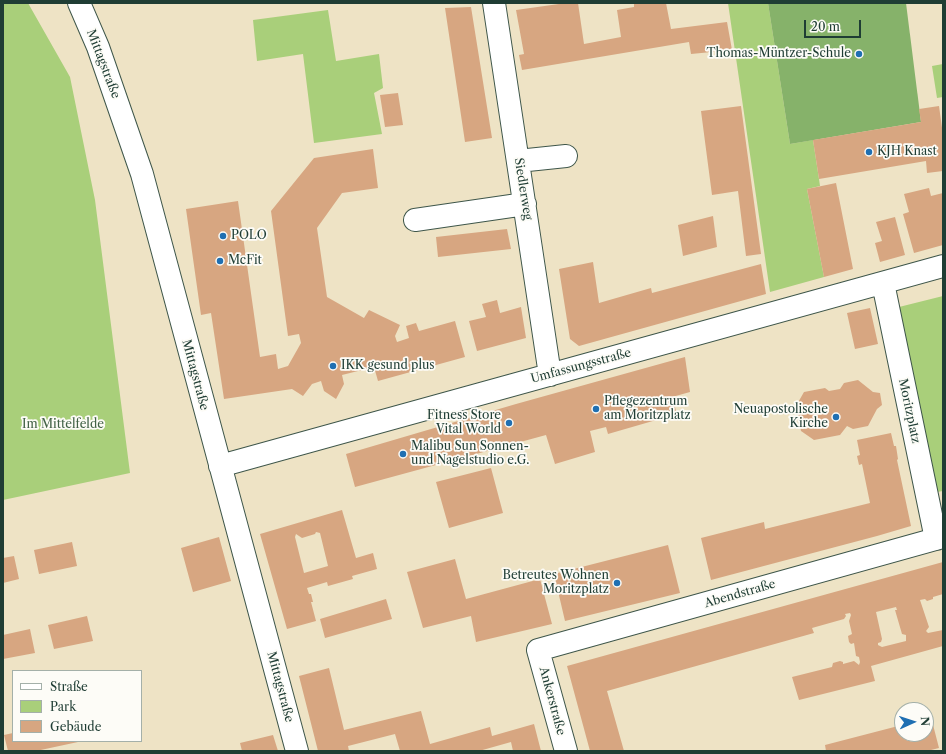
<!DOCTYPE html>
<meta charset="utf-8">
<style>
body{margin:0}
#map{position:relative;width:946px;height:754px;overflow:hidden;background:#eee3c5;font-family:"Libre Caslon Text",serif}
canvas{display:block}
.frame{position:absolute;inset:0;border:4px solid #1f3d34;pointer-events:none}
.legend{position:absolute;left:12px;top:670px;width:130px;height:72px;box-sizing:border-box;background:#fdfcf7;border:1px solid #a4b0a9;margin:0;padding:5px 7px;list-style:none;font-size:12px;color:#1f3d34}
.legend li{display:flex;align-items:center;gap:8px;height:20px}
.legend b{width:20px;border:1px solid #a4b0a9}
.north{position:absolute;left:894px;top:702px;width:40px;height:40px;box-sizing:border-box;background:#fdfcf7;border:1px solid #a4b0a9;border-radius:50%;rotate:87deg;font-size:11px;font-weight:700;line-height:16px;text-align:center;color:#1f3d34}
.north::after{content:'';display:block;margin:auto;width:14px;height:18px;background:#1f6fb2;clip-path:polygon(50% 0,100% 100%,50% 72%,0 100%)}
.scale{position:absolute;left:804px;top:20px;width:57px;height:18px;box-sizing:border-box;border:2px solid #1f3d34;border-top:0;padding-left:5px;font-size:12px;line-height:14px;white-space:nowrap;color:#1f3d34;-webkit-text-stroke:3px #fdfcf7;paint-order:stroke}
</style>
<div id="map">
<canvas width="946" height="754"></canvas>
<div class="frame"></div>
<ul class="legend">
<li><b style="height:5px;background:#fff"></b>Straße</li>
<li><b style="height:11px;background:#a9cf7a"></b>Park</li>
<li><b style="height:11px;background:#d7a681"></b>Gebäude</li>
</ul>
<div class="north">N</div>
<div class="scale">20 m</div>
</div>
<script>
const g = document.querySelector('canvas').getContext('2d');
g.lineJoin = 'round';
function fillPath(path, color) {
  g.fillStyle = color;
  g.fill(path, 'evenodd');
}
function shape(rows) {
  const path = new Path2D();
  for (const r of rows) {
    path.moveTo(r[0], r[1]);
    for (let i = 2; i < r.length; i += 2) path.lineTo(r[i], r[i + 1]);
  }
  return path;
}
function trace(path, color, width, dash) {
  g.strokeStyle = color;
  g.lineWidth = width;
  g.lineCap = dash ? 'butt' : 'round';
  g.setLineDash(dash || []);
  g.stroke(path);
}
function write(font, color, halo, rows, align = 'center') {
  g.font = font + ' "Libre Caslon Text",serif';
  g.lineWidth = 3.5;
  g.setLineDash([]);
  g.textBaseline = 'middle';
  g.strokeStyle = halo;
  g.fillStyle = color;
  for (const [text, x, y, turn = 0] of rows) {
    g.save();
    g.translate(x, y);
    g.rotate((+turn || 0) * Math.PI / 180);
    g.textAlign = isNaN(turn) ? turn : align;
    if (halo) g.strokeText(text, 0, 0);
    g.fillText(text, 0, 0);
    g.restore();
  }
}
fillPath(shape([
 [3,3,28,3,70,77,95,200,130,473,3,500],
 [728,3,768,3,790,144,813,140,819,179,820,186,807,189,824,277,770,292],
 [328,10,336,61,379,54,383,88,374,93,382,134,314,143,303,54,257,61,253,20],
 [943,64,943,97,937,98,932,66],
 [943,296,943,491,937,492,899,307]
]), '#a9cf7a');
fillPath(shape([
 [768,3,906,3,921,122,790,144]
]), '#86b26a');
fillPath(shape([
 [566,3,578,3,584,44,621,37,617,10,634,7,634,3,666,3,671,29,727,22,732,50,691,54,689,42,522,70,519,55,524,54,516,10],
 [471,7,492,138,465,142,445,8],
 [398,93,403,125,385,127,380,95],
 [741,106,761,254,746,256,738,191,712,195,701,111],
 [939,106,943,135,943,171,927,173,926,161,819,179,813,140,921,122,919,109],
 [373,149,378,188,342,193,317,228,327,297,364,318,369,310,400,325,395,336,397,342,409,338,406,326,416,323,419,331,455,321,465,357,378,381,374,367,342,375,344,384,336,399,324,391,321,381,312,384,303,396,292,389,224,399,211,313,201,315,186,209,238,201,260,357,276,354,278,369,288,366,301,343,299,334,288,336,271,211,314,158],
 [836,183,853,269,824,277,807,189],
 [929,188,931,196,943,193,943,245,914,253,903,214,909,212,904,194],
 [713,216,717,247,683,256,678,225],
 [895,217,905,255,880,262,875,243,882,241,876,222],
 [507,229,511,249,438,257,436,237],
 [593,262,599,303,651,288,652,293,761,264,766,294,579,346,570,339,559,269],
 [497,300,500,313,521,307,526,338,477,351,469,321,486,317,482,304],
 [870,308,878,344,855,349,847,313],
 [685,357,690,392,672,397,677,414,608,434,606,427,590,431,595,452,555,464,546,435,355,487,346,454,516,404],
 [858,380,873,392,880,393,882,405,877,409,868,426,853,429,847,426,840,435,814,440,801,431,796,406,804,392,825,388,829,391,840,389,844,383],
 [891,433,894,446,896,446,898,459,897,460,911,526,877,536,711,580,701,538,764,522,765,529,870,503,862,464,859,465,857,456,860,455,857,440],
 [491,468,503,513,449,528,436,482],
 [342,510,356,558,373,553,377,569,352,576,353,579,328,586,327,582,307,588,309,594,311,594,313,602,311,602,316,621,287,629,260,534],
 [316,532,320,533,328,566,304,573,295,537,296,534,302,538,315,534],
 [219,537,231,581,193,592,181,548],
 [72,542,77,566,39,574,34,550],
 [668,545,680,593,565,621,554,574],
 [14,556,19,579,3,583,3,558],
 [455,559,466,599,540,579,552,624,476,642,471,616,423,628,407,572],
 [943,562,943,594,933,597,933,599,927,601,925,599,920,600,929,627,926,631,928,633,943,630,943,646,871,666,875,681,799,700,792,677,832,667,833,663,840,661,843,662,843,664,854,661,859,665,860,662,859,657,856,656,854,643,851,644,849,642,848,636,852,634,849,621,851,615,850,613,845,614,846,616,844,619,812,628,814,633,607,691,624,751,590,751,567,666],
 [896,607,897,610,895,610,902,634,906,635,906,641,882,647,878,645,878,643,881,642,882,639,876,612],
 [386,599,392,619,325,638,320,619],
 [87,616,93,641,54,649,48,625],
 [30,629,35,653,3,659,3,635],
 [329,668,344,730,421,711,430,744,490,727,492,736,534,724,541,751,513,751,511,742,479,751,400,751,395,734,348,746,349,751,318,751,299,676],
 [931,717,939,748,927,751,826,751,825,745,902,725,902,734,926,734,926,718],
 [13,733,13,741,78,742,36,751,8,751,4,735],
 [273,735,278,751,242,751,240,743]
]), '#d7a681');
const minor = shape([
 [79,3,98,47,142,174,297,751],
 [494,3,550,375],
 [518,161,566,156],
 [415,220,525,204],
 [883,283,936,539],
 [220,466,943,266],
 [566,751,538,650,943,537]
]);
trace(minor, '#3e564a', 24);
trace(minor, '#fff', 22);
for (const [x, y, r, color] of [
 [859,54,4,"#1f6fb2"],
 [869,152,4,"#1f6fb2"],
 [223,236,4,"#1f6fb2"],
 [220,261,4,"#1f6fb2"],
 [333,366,4,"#1f6fb2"],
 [596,409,4,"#1f6fb2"],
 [836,417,4,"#1f6fb2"],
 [509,423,4,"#1f6fb2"],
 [403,454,4,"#1f6fb2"],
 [617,583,4,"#1f6fb2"]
]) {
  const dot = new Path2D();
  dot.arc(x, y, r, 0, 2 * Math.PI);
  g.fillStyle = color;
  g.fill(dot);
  trace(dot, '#fdfcf7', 1.5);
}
write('12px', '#1f3d34', '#fdfcf7', [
 ["Thomas-Müntzer-Schule",851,54,"right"],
 ["KJH Knast",877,152],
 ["POLO",231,236],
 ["McFit",228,261],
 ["IKK gesund plus",341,366],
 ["Pflegezentrum",604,402],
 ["am Moritzplatz",604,416],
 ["Neuapostolische",828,410,"right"],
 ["Kirche",828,424,"right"],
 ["Fitness Store",501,416,"right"],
 ["Vital World",501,430,"right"],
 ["Malibu Sun Sonnen-",411,447],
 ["und Nagelstudio e.G.",411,461],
 ["Betreutes Wohnen",609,576,"right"],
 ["Moritzplatz",609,590,"right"]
], 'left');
write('12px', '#1f3d34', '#fdfcf7', [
 ["Mittagstraße",103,64,69],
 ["Siedlerweg",523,189,81],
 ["Umfassungsstraße",581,366,-15],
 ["Mittagstraße",195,375,75],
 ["Moritzplatz",909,411,78],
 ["Abendstraße",740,594,-16],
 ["Mittagstraße",280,687,75],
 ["Ankerstraße",552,701,75]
]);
write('12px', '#426246', '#fdfcf7', [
 ["Im Mittelfelde",63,425]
]);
</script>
